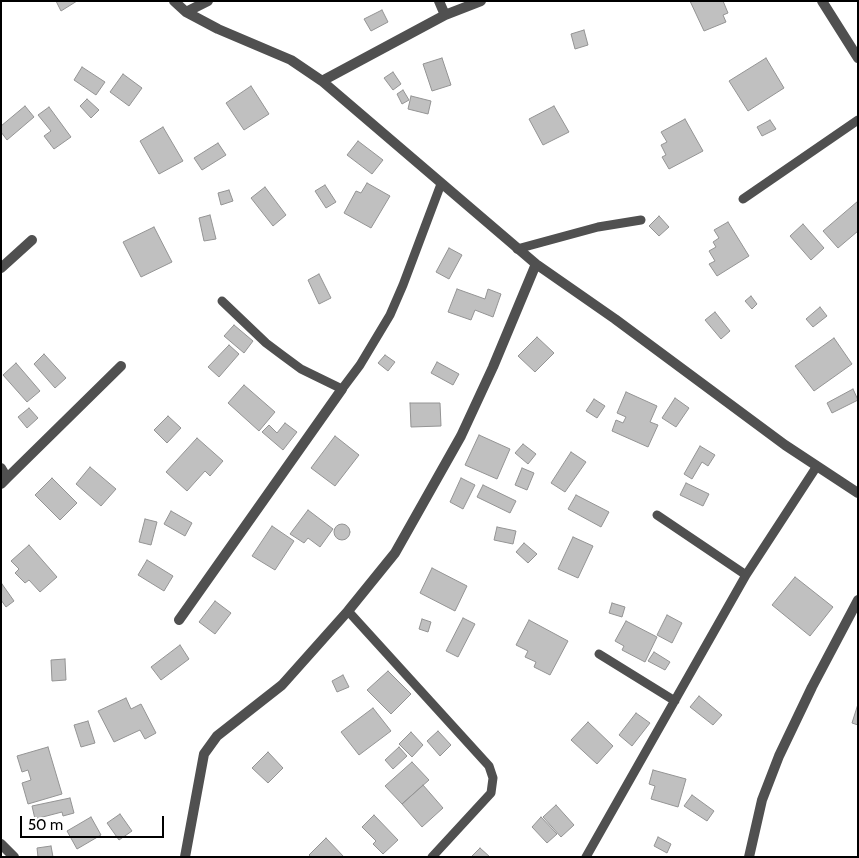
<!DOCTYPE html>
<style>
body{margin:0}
#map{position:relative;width:859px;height:858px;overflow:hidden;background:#fff;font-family:Cabin,sans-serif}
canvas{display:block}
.frame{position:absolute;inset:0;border:2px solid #000;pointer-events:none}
.scale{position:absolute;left:20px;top:816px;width:144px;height:22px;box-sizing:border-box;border:2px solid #000;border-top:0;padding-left:6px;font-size:15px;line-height:18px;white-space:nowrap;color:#000;-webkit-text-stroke:4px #fff;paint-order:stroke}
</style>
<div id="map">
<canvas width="859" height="858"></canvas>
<div class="frame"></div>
<div class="scale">50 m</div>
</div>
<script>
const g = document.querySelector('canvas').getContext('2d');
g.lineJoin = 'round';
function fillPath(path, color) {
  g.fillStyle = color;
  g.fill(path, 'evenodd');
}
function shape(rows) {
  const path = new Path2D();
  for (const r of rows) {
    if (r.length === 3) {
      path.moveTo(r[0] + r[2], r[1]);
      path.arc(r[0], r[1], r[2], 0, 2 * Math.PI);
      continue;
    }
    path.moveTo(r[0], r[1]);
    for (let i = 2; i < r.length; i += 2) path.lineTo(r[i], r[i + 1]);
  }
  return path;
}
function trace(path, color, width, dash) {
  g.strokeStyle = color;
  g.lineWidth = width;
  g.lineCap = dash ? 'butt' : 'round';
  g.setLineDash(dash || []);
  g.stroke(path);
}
const building = shape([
 [56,1,77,1,61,11,56,1],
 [690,1,723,1,728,13,723,15,726,22,704,31,690,1],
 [382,10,388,22,371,31,364,19,382,10],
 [584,30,588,45,575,49,571,34,584,30],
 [442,58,451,85,432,91,423,64,442,58],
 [766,58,784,88,748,111,729,81,766,58],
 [82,67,105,82,96,95,74,80,82,67],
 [393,72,401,84,393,90,384,78,393,72],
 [123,74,142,88,129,106,110,92,123,74],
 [251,86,269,114,244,130,226,103,251,86],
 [403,90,409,100,402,104,397,94,403,90],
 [411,96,431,101,428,114,408,109,411,96],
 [87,99,99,110,91,118,80,106,87,99],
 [25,106,34,117,7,140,1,132,1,126,25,106],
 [554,106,569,132,543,145,529,119,554,106],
 [49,107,71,137,54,149,44,136,51,131,38,115,49,107],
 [685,119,703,151,669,169,662,157,666,155,661,145,667,142,661,132,685,119],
 [770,120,776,129,762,136,757,127,770,120],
 [163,127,183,161,159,174,140,141,163,127],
 [358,141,383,160,372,174,347,155,358,141],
 [218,143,226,155,202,170,194,158,218,143],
 [367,183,390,196,371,228,344,213,356,191,361,193,367,183],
 [325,185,336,202,326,208,315,191,325,185],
 [265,187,286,215,273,226,251,198,265,187],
 [229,190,233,201,221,205,218,193,229,190],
 [858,201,858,231,838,248,823,231,858,201],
 [210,215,216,239,204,241,199,218,210,215],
 [659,216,669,227,659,236,649,226,659,216],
 [728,222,749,256,717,276,709,264,715,261,709,251,716,247,713,242,719,238,714,230,728,222],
 [803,224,824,248,811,260,790,236,803,224],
 [154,227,172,262,141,277,123,242,154,227],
 [449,248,462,255,449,279,436,272,449,248],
 [319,274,331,298,319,304,308,280,319,274],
 [457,289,485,299,488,289,501,294,493,317,475,310,471,320,448,312,457,289],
 [751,296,757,304,752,309,745,301,751,296],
 [820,307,827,316,813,327,806,319,820,307],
 [715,312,730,331,721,339,705,320,715,312],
 [234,325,253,341,244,353,224,336,234,325],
 [537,337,554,353,535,372,518,356,537,337],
 [834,338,852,364,814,391,795,366,834,338],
 [229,345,239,354,219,377,208,367,229,345],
 [44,354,66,378,55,388,34,364,44,354],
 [385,355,395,362,388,371,378,363,385,355],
 [437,362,459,374,453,385,431,373,437,362],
 [16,363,40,391,27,402,3,375,16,363],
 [244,385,275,412,259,431,228,403,244,385],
 [853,389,858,400,832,413,827,403,853,389],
 [626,392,657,406,650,422,658,425,648,447,612,431,616,420,623,423,626,417,617,413,626,392],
 [675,398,689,408,676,427,662,418,675,398],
 [594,399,605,406,597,418,586,411,594,399],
 [410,403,440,403,441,426,411,427,410,403],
 [29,408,38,418,27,428,18,417,29,408],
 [168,416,181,428,167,443,154,430,168,416],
 [285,423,297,432,283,450,262,432,269,425,277,433,285,423],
 [479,435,510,449,497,479,465,465,479,435],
 [335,436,359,455,335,486,311,468,335,436],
 [197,438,223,461,210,476,205,471,187,491,166,472,197,438],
 [523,444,536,454,528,464,515,453,523,444],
 [700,446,715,455,708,466,702,462,692,479,684,474,700,446],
 [571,452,586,462,565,492,551,483,571,452],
 [90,467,116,489,101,506,76,484,90,467],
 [522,468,534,473,527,490,515,485,522,468],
 [52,478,77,503,60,520,35,495,52,478],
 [461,478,475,485,463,509,450,502,461,478],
 [686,483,709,494,703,506,680,495,686,483],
 [483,485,516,501,510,513,477,497,483,485],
 [576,495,609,512,601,527,568,509,576,495],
 [308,510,333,529,320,547,308,538,304,543,290,534,308,510],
 [171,511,192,523,185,536,164,524,171,511],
 [145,519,157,522,151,545,139,542,145,519],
 [342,532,8],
 [272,526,294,541,275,570,252,556,272,526],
 [497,527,516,531,513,544,494,540,497,527],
 [573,537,593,546,578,578,558,569,573,537],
 [524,543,537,554,528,563,516,552,524,543],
 [29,545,57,577,40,592,29,580,25,583,15,573,19,569,11,561,29,545],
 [147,560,173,576,164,591,138,575,147,560],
 [432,568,467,586,455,611,420,593,432,568],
 [795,577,833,607,810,636,772,605,795,577],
 [2,584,14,601,6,607,1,600,2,584],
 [215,601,231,613,215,634,199,622,215,601],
 [612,603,625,607,622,617,609,613,612,603],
 [667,615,682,623,672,643,657,635,667,615],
 [463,618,475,624,458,657,446,651,463,618],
 [422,619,431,622,428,632,419,629,422,619],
 [529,620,568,641,550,675,534,667,536,662,525,657,528,651,516,645,529,620],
 [626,621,657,637,645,662,622,650,624,646,615,641,626,621],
 [180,645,189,659,161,680,151,667,180,645],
 [654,652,670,662,665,670,648,661,654,652],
 [65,659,66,680,52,681,51,660,65,659],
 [388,671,411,694,391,714,367,690,388,671],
 [343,675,349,687,337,692,332,681,343,675],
 [699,696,722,715,713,725,690,707,699,696],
 [126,698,131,709,141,704,156,733,145,739,140,730,114,742,98,711,126,698],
 [858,704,858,725,852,723,858,704],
 [373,708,391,731,359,755,341,732,373,708],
 [636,713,650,723,632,746,619,735,636,713],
 [88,721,95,743,81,747,74,725,88,721],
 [588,722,613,746,597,764,571,740,588,722],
 [438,731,451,745,440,756,427,741,438,731],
 [411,732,423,745,412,757,399,744,411,732],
 [48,747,62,794,28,804,22,783,31,780,28,770,22,772,17,756,48,747],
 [399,747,407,756,393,769,385,760,399,747],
 [268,752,283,768,268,783,252,768,268,752],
 [412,762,429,780,402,804,385,786,412,762],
 [653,770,686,779,678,807,651,799,655,786,649,784,653,770],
 [423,785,443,808,422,827,402,804,423,785],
 [692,795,714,811,707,821,684,806,692,795],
 [70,798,74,813,63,816,62,812,35,819,32,806,70,798],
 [556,805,574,825,561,837,543,817,556,805],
 [120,814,132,831,119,840,107,823,120,814],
 [374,815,398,840,383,854,373,844,376,841,362,827,374,815],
 [91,817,101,835,77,849,67,831,91,817],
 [541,817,557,834,547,843,532,827,541,817],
 [658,837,671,844,667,853,654,846,658,837],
 [326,838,344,857,311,857,309,855,326,838],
 [51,846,53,857,38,857,37,848,51,846],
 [480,848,490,857,471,857,480,848]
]);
fillPath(building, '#c0c0c0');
trace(building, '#949494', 1);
trace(shape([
 [743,199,858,120],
 [517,249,598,227,641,220],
 [222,301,266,343,282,355,301,369,342,389,360,365,390,315,403,285,441,184],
 [657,515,746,575],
 [348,611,489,766,493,778,491,793,432,857],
 [599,654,675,701],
 [586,857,746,575,817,466]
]), '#505050', 9);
trace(shape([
 [174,1,186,12,218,29,291,60,322,81,536,264,615,319,785,445,858,493],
 [822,1,858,58],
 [186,12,208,1],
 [445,15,481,1],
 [322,81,445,15,439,1],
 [1,268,32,240],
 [1,468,7,478,1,484],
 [7,478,121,366],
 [179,620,342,389],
 [1,844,14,857],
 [185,857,204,754,217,736,282,685,348,611,395,553,461,436,493,367,536,264],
 [749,857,762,800,779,756,812,687,858,600]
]), '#505050', 10);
</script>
